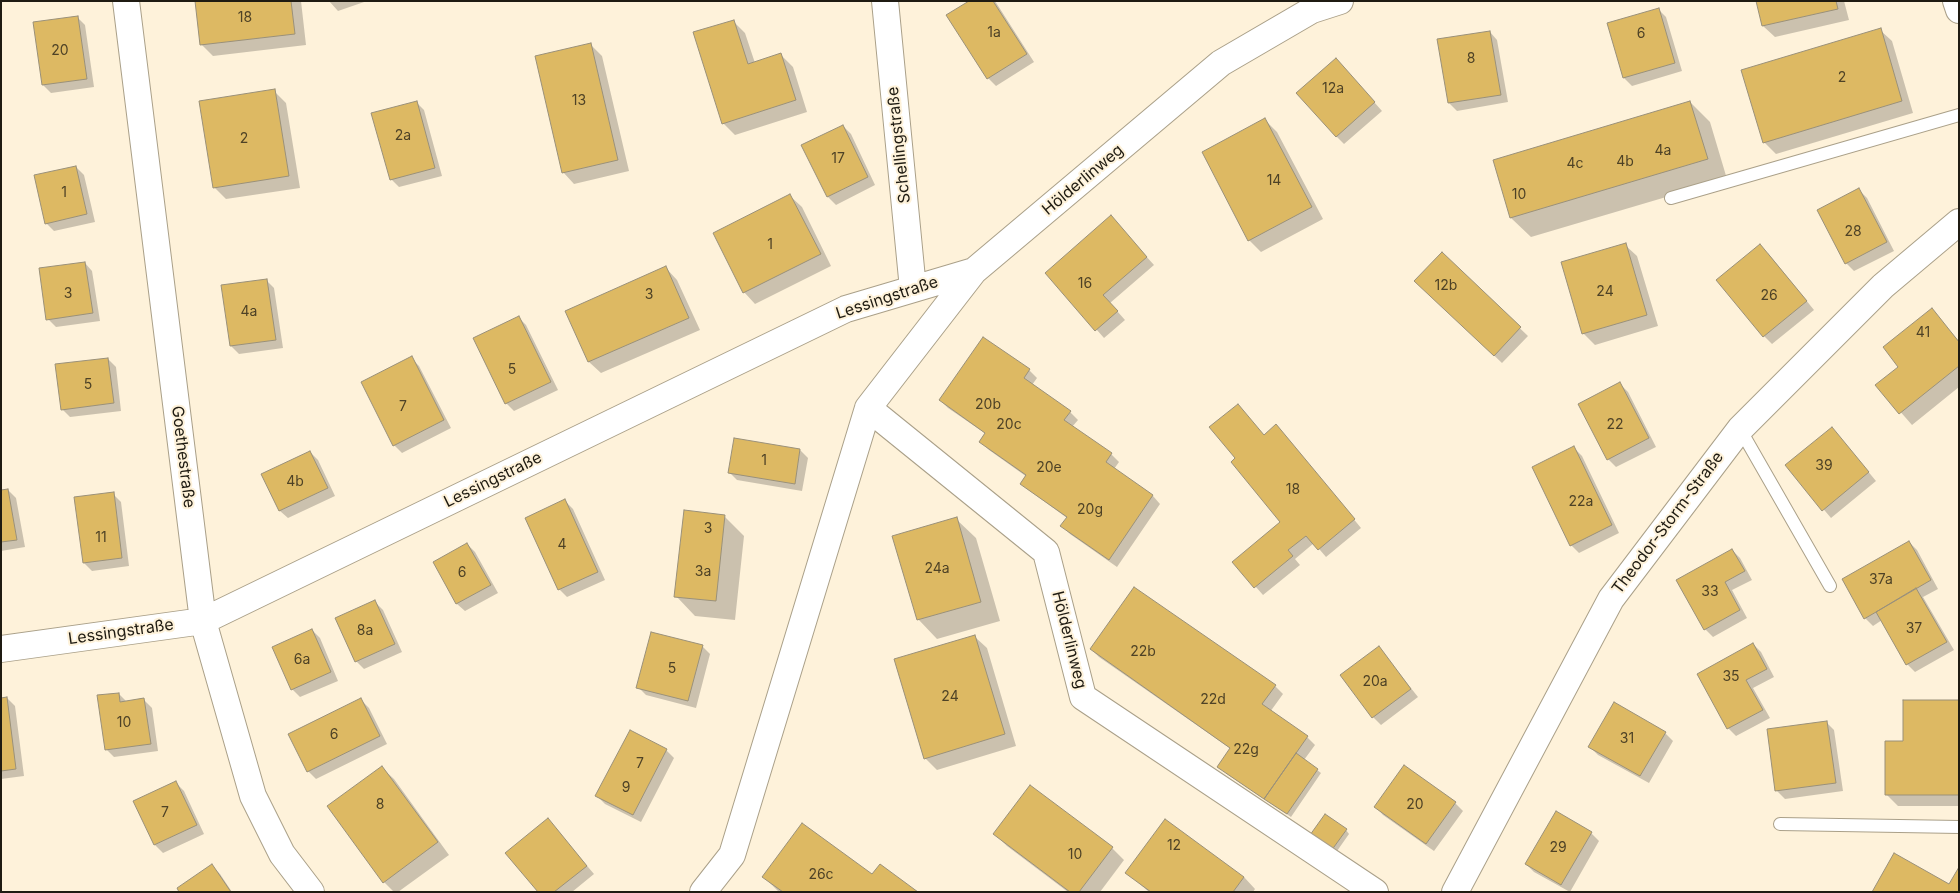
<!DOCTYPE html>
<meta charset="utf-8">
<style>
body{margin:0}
#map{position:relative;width:1960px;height:893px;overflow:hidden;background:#fef2da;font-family:Inter,sans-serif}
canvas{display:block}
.frame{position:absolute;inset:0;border:2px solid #1f1b12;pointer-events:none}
</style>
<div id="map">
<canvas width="1960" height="893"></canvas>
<div class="frame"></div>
</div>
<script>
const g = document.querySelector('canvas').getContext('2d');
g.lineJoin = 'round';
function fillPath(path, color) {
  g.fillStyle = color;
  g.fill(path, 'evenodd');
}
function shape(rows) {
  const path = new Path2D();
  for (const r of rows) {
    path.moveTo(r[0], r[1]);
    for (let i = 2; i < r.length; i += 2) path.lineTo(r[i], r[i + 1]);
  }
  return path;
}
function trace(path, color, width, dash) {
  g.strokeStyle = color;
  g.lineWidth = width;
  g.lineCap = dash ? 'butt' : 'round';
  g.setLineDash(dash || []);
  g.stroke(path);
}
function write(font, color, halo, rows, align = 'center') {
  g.font = font + ' Inter,sans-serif';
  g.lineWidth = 4;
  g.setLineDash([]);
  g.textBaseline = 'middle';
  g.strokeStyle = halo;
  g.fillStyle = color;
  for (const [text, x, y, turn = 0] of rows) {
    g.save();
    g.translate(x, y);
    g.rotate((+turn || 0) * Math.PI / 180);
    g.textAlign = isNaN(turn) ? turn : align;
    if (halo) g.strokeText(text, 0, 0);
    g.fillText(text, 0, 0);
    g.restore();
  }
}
fillPath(shape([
 [196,1,301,1,306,45,213,56,201,44],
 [329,1,367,1,338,11],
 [971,1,995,1,1034,62,996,86,988,78],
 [1757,1,1844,1,1849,20,1775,37,1763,26],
 [1658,9,1666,17,1682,71,1632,86,1624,78,1609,24],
 [77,17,85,25,94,87,51,93,43,85],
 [733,21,745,33,755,63,781,55,793,67,807,112,735,135,723,123],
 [1880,30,1892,41,1913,113,1776,154,1764,142],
 [1490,32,1497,40,1508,102,1457,111,1449,103],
 [591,45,602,56,629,171,574,184,563,172],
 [1344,68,1382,111,1344,144,1336,136],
 [274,91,286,103,300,188,226,199,214,187],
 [416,102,424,110,442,176,399,187,391,179],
 [1690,102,1710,122,1727,179,1531,237,1511,218],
 [1265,120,1277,132,1323,219,1261,252,1249,240],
 [843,126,851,134,875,185,836,205,828,197],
 [76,167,84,175,95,222,54,231,46,223],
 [1859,190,1867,198,1894,251,1854,271,1846,263],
 [790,196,802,207,831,266,755,304,744,292],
 [1118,225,1154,265,1110,303,1125,320,1104,338,1047,273],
 [1625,245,1637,256,1658,326,1595,345,1583,333],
 [1768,253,1814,310,1772,344,1764,336],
 [1442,254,1528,336,1502,363,1424,289],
 [85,263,92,271,100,321,56,327,48,319],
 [666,268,677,280,700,330,601,373,589,362,567,312],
 [266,280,274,288,283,348,239,354,231,346,223,286],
 [1932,310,1959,341,1959,387,1912,425,1877,385,1899,367],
 [518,317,526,325,558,390,514,411,506,403],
 [411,358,419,366,451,428,402,453,394,445],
 [108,359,116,367,121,411,70,417,62,409],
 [1029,370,1037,378,1032,385,1070,412,1078,420,1072,427,1111,454,1119,462,1114,469,1153,496,1160,504,1117,567,1070,534,1062,526,1067,518,1030,491,1022,484,1027,477,989,450,981,442,986,434,948,408,940,400],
 [1620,384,1628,392,1656,447,1616,467,1608,459],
 [1238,405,1264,436,1284,434,1361,528,1326,557,1314,543,1295,559,1300,565,1263,595,1234,562,1282,522,1237,458],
 [1832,428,1876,481,1831,518,1787,466],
 [1574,448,1582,456,1619,533,1579,553,1571,545],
 [800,450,808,458,802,491,737,480,729,472],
 [310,452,318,460,335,496,288,518,280,511,263,475],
 [8,490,16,498,25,547,1,551,1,491],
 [113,494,121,502,129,566,92,571,84,563],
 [565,501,573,509,605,580,567,597,559,589],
 [724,516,744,536,735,620,695,616,676,596],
 [956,519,976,538,1000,621,937,639,918,619],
 [1909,542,1917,550,1938,589,1923,597,1954,650,1915,672,1907,664,1882,620,1873,626,1865,618],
 [467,544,475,552,498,593,465,611,457,604,434,562],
 [1732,550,1740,558,1752,580,1732,590,1747,618,1713,637,1705,629],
 [375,602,383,610,402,652,364,669,356,661],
 [312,630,320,638,338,681,300,697,292,689],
 [975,637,987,648,1016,746,937,770,925,758],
 [1753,644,1761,652,1774,677,1753,688,1770,718,1736,736,1728,728,1698,674],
 [702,646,710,654,696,708,646,695,638,687],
 [1379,648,1418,697,1381,725,1373,717],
 [1091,649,1275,686,1283,694,1270,712,1307,737,1315,745,1304,760,1321,773,1291,817,1227,774,1219,766,1231,749,1099,657],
 [119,694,127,702,144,700,152,708,158,751,114,757,106,749],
 [7,698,15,706,24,776,1,779,1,699],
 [361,700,369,708,387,744,316,779,308,771],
 [1959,701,1959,806,1898,806,1886,794,1904,742],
 [1826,722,1834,730,1843,791,1785,799,1777,791],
 [1665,733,1673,741,1649,783,1598,755,1590,747],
 [666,750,674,758,641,822,605,804,597,796],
 [382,768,394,779,449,855,398,892,394,892,384,882],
 [176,783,184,791,204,834,163,853,155,845,135,802],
 [1455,803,1463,811,1434,851,1383,815,1376,807],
 [548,820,594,874,572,892,539,892],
 [1346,830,1349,834,1330,861,1306,842],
 [1591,833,1599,841,1570,892,1534,872,1526,864],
 [995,834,1112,848,1124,860,1100,892,1068,892,1007,846],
 [212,866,220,874,232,892,181,892],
 [1127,873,1244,877,1255,889,1253,892,1149,892],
 [764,877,915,892,779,892]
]), '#0003');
const building = shape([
 [195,1,291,1,295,34,200,45,195,1],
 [969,1,993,1,1027,54,987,79,946,15,969,1],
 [1756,1,1836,1,1838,9,1762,26,1756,1],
 [1659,8,1675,63,1623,78,1607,23,1659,8],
 [78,16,87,79,42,85,33,22,78,16],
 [734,20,748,64,781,53,796,100,722,124,693,32,734,20],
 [1881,28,1902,101,1763,143,1741,70,1881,28],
 [1490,31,1501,95,1448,103,1437,39,1490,31],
 [591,43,618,160,562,173,535,56,591,43],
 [1336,58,1375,102,1336,137,1296,93,1336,58],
 [275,89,289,176,213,188,199,101,275,89],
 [417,101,435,168,390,180,371,113,417,101],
 [1690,101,1708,159,1510,218,1493,160,1690,101],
 [1265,118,1312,207,1248,241,1202,152,1265,118],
 [843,125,868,177,827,197,801,145,843,125],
 [76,166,87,214,45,224,34,175,76,166],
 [1859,188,1887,242,1845,264,1817,210,1859,188],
 [790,194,821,254,743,293,713,233,790,194],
 [1111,215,1147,257,1103,295,1118,311,1095,331,1045,273,1111,215],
 [1626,243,1647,315,1582,334,1561,262,1626,243],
 [1760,244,1807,301,1763,337,1716,280,1760,244],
 [1442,252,1521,327,1494,356,1414,281,1442,252],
 [85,262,93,313,46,320,39,268,85,262],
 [666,266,689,318,588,362,565,311,666,266],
 [267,279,276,340,230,346,221,285,267,279],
 [1932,308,1959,342,1959,366,1899,414,1875,385,1898,367,1883,347,1932,308],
 [519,316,551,382,505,404,473,338,519,316],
 [983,337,1030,369,1024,378,1071,411,1064,420,1112,453,1106,462,1153,495,1109,560,1060,526,1067,517,1020,484,1026,475,979,442,985,433,939,400,983,337],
 [412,356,444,420,393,446,361,382,412,356],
 [108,358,114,403,61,410,55,364,108,358],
 [1620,382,1649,438,1607,460,1578,404,1620,382],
 [1238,404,1264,435,1276,424,1355,519,1318,550,1306,536,1288,550,1293,556,1254,588,1232,562,1280,522,1231,462,1235,458,1209,427,1238,404],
 [1832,427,1869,472,1822,511,1785,465,1832,427],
 [734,438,800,449,795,484,728,473,734,438],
 [1574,446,1612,525,1570,546,1532,467,1574,446],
 [310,451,328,488,279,511,261,474,310,451],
 [8,489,17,540,1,542,1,490,8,489],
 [114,492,122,558,83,563,74,497,114,492],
 [565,499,598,572,558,590,525,518,565,499],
 [684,510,725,515,716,601,674,597,684,510],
 [957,517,981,602,917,620,892,536,957,517],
 [1909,541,1931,580,1864,619,1842,579,1909,541],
 [467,543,491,585,456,604,433,562,467,543],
 [1732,549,1745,571,1725,582,1740,610,1704,630,1676,580,1732,549],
 [1134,587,1276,685,1262,704,1308,736,1264,799,1217,767,1230,748,1090,649,1134,587],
 [1916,588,1947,642,1906,665,1876,612,1916,588],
 [375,600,395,644,355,662,335,618,375,600],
 [312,629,331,672,291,690,272,647,312,629],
 [651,632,703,645,688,701,636,688,651,632],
 [975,635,1005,734,924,759,894,659,975,635],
 [1753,643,1767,669,1746,680,1763,710,1727,729,1697,674,1753,643],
 [1379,646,1411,689,1372,718,1340,675,1379,646],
 [119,693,120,702,144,698,151,744,105,750,97,695,119,693],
 [7,697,16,769,1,771,1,698,7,697],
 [361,698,380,736,307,772,288,734,361,698],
 [1903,700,1959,700,1959,795,1885,795,1885,741,1903,741,1903,700],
 [1614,702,1666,732,1640,776,1588,747,1614,702],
 [1827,721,1836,783,1775,791,1767,729,1827,721],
 [630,730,667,749,633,815,595,796,630,730],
 [1296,753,1318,769,1287,814,1264,799,1296,753],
 [1404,765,1456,802,1426,844,1374,807,1404,765],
 [382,766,438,842,383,883,327,806,382,766],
 [176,781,197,825,154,845,133,801,176,781],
 [1030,785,1113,847,1079,892,1070,892,993,834,1030,785],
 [1556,811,1592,832,1561,885,1525,864,1556,811],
 [1325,814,1347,829,1326,858,1305,842,1325,814],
 [548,818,587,866,554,892,538,892,505,853,548,818],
 [1165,819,1244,877,1233,892,1151,892,1125,873,1165,819],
 [802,823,872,874,880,864,918,892,783,892,762,877,802,823],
 [1894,853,1949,884,1959,867,1959,892,1872,892,1894,853],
 [212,864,231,892,179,892,177,888,212,864]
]);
fillPath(building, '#ddb963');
trace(building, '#9a9079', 1);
const lane = shape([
 [1671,198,1959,115],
 [1740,429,1830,586],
 [1780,824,1959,827]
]);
const street = shape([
 [126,1,203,621,253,796,282,854,311,892],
 [885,1,913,289],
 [1956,1,1959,10],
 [868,408,1046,552,1083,697,1375,892],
 [1,649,203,621,846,309,974,271],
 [703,892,732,855,868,408,974,271,1221,63,1312,10,1340,1],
 [1455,892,1611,599,1740,429,1883,286,1959,222]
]);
trace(lane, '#aaa089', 14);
trace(street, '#aaa089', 28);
trace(lane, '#fff', 12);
trace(street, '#fff', 26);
write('14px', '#4e4226', null, [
 ["18",245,18],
 ["1a",994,33],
 ["6",1641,34],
 ["20",60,51],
 ["8",1471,59],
 ["2",1842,78],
 ["12a",1333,89],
 ["13",579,101],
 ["2a",403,136],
 ["2",244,139],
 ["4a",1663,151],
 ["17",838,159],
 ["4b",1625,162],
 ["4c",1575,164],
 ["14",1274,181],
 ["1",64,193],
 ["10",1519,195],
 ["28",1853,232],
 ["1",770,245],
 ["16",1085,284],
 ["12b",1446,286],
 ["24",1605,292],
 ["3",68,294],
 ["3",649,295],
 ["26",1769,296],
 ["4a",249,312],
 ["41",1923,333],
 ["5",512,370],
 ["5",88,385],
 ["20b",988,405],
 ["7",403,407],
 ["20c",1009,425],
 ["22",1615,425],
 ["1",764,461],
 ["39",1824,466],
 ["20e",1049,468],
 ["4b",295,482],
 ["18",1293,490],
 ["22a",1581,502],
 ["20g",1090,510],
 ["3",708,529],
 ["11",101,538],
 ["4",562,545],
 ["24a",937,569],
 ["3a",703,572],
 ["6",462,573],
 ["37a",1881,580],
 ["33",1710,592],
 ["37",1914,629],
 ["8a",365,631],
 ["22b",1143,652],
 ["6a",302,660],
 ["5",672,669],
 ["35",1731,677],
 ["20a",1375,682],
 ["24",950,697],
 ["22d",1213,700],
 ["10",124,723],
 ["6",334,735],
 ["31",1627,739],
 ["22g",1246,750],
 ["7",640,764],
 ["9",626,788],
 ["8",380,805],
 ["20",1415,805],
 ["7",165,813],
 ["12",1174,846],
 ["29",1558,848],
 ["10",1075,855],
 ["26c",821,875]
]);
write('16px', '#1f1b12', '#fef2da', [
 ["Schellingstraße",899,145,-96],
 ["Hölderlinweg",1083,180,-40],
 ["Lessingstraße",887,298,-18],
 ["Goethestraße",183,457,83],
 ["Lessingstraße",493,480,-26],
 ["Theodor-Storm-Straße",1668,523,-53],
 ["Lessingstraße",121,632,-8],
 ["Hölderlinweg",1069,640,76]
]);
</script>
